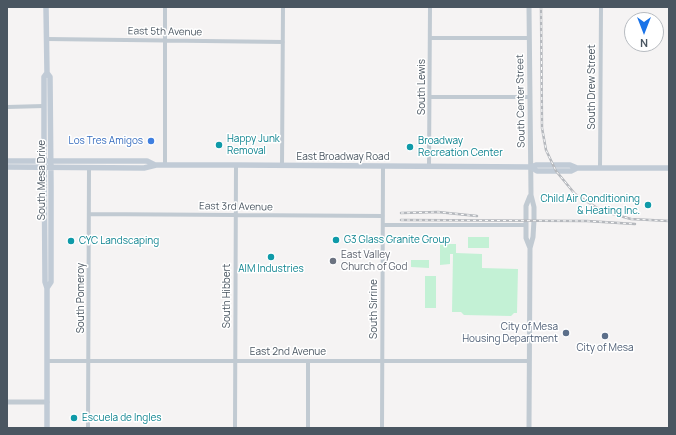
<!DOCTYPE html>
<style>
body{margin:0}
#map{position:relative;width:676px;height:435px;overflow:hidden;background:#f5f3f3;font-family:Manrope,sans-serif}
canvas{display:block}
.frame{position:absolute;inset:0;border:8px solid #4a5661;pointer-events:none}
.north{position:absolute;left:624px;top:12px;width:40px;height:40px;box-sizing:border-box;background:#fff;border:1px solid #b7bbc0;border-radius:50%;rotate:180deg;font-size:11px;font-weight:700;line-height:16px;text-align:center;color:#4a5661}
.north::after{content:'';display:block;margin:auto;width:14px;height:18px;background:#1a73e8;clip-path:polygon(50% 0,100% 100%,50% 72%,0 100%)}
</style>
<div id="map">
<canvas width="676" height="435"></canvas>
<div class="frame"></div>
<div class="north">N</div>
</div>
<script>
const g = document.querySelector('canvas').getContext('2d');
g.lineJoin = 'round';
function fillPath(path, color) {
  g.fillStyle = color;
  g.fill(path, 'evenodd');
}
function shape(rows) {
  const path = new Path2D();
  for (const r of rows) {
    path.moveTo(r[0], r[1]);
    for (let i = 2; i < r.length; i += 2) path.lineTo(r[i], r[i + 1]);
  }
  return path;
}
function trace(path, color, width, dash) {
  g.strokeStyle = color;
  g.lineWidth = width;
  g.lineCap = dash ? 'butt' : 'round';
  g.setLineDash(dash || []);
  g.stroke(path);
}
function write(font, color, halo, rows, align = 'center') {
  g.font = font + ' Manrope,sans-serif';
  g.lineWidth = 3;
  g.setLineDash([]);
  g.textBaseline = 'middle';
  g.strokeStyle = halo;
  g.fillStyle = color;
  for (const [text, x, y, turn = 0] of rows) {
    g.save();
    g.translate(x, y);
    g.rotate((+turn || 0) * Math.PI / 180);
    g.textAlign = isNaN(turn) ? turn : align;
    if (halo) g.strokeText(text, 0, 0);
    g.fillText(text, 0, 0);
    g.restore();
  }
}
fillPath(shape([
 [468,237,489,237,489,248,468,248],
 [440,244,456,244,456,253,482,254,482,268,518,269,517,313,514,313,511,316,464,315,461,312,452,312,453,254,450,254,450,264,440,265],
 [411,260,429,260,429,268,411,267],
 [425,276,436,276,436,308,425,308]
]), '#c3f1d5');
trace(shape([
 [165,7,165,165],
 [430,38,529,38],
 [47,39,283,42],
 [430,97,530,97],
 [7,107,44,106],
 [282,165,283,7],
 [429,166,430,7],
 [600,168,601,7],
 [89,214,383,216],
 [383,225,526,225],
 [47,361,529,361],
 [308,361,308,428],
 [88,428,89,168],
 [235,428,236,165],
 [382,428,383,166]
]), '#c1cad2', 4);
trace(shape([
 [530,248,526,238,526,206,530,196],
 [7,402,47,402],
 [529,428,530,248,533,237,534,220,534,207,531,195,529,7]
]), '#c1cad2', 5);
trace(shape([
 [46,7,47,73,44,77,44,136,45,282,47,288,47,428],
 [47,73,50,77,51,186,51,282,47,288],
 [7,161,147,161,155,165],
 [7,167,144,168,156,165,236,165,531,167,536,165,570,165,577,168,669,168],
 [531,167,537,171,571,171,577,168]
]), '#c1cbd6', 5.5);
const rail = shape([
 [541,7,542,128,546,150,556,171,575,194,602,211,631,219,669,221],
 [401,213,438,212,477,216],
 [401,220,587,221,635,224]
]);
trace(rail, '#b5b8bd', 2.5);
trace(rail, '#fff', 1, [3]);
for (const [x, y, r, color] of [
 [151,141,4,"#3f7fe0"],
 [219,145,4,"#0f9aa8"],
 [410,147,4,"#0f9aa8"],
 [648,205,4,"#0f9aa8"],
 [336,240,4,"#0f9aa8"],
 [71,241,4,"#0f9aa8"],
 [271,257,4,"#0f9aa8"],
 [333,261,4,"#6b7280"],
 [566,333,4,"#5c6f8a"],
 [605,336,4,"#5c6f8a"],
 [74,418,4,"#0f9aa8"]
]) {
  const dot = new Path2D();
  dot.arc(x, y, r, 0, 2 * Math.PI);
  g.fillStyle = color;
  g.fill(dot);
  trace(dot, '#fff', 1.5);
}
write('10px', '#4a5661', '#fff', [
 ["East 5th Avenue",165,32,1],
 ["South Lewis",422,87,-90],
 ["South Drew Street",592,87,-90],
 ["South Center Street",521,101,-91],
 ["East Broadway Road",343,157],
 ["South Mesa Drive",42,180,-90],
 ["East 3rd Avenue",236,207,1],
 ["South Hibbert",227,296,-90],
 ["South Pomeroy",81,298,-90],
 ["South Sirrine",374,309,-90],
 ["East 2nd Avenue",288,352]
]);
write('10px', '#0d838f', '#fff', [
 ["Happy Junk",227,139],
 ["Removal",227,151],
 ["Broadway",418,141],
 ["Recreation Center",418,153],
 ["Child Air Conditioning",640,199,"right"],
 ["& Heating Inc.",640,211,"right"],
 ["G3 Glass Granite Group",344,240],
 ["CYC Landscaping",79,241],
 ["AIM Industries",271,269,"center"],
 ["Escuela de Ingles",82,418]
], 'left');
write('10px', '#366cbe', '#fff', [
 ["Los Tres Amigos",143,141]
], 'right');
write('10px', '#5b616d', '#fff', [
 ["East Valley",341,255],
 ["Church of God",341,267]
], 'left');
write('10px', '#4e5e75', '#fff', [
 ["City of Mesa",558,327],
 ["Housing Department",558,339],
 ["City of Mesa",605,348,"center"]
], 'right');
</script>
